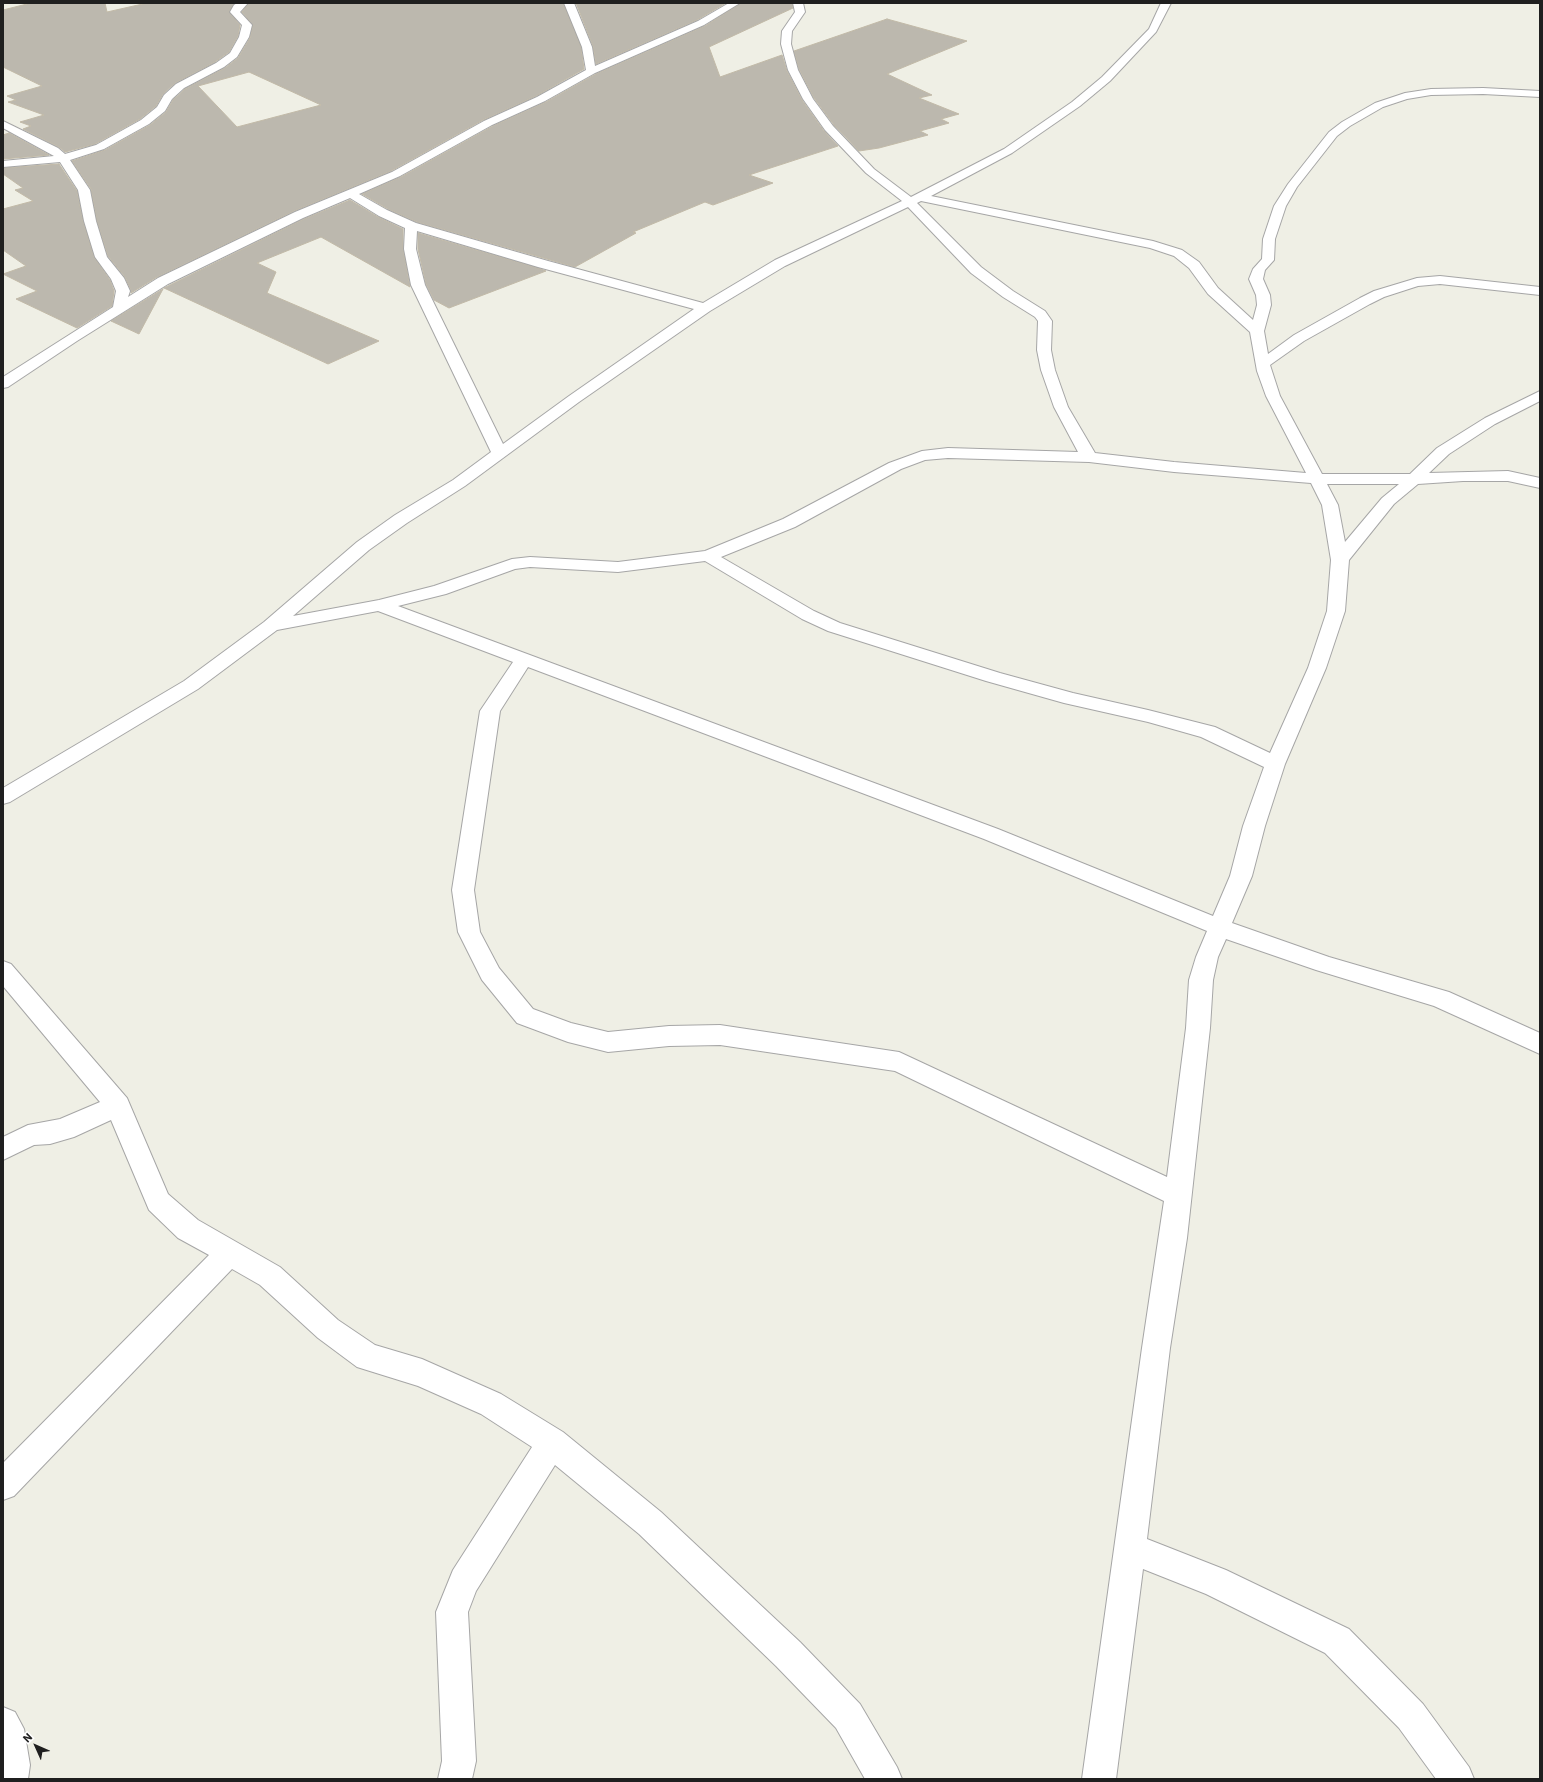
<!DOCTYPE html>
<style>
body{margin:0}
#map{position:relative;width:1543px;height:1782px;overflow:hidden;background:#efefe5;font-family:"IBM Plex Sans",sans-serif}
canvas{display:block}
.frame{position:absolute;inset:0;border:4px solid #1f1f1f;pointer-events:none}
.north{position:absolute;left:16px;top:1726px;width:40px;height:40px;-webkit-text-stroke:3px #fff;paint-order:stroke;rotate:315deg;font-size:11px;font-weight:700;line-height:16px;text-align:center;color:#1f1f1f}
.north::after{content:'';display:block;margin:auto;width:14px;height:18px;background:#1f1f1f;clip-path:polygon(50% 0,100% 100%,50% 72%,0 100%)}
</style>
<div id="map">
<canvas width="1543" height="1782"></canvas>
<div class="frame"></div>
<div class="north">N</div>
</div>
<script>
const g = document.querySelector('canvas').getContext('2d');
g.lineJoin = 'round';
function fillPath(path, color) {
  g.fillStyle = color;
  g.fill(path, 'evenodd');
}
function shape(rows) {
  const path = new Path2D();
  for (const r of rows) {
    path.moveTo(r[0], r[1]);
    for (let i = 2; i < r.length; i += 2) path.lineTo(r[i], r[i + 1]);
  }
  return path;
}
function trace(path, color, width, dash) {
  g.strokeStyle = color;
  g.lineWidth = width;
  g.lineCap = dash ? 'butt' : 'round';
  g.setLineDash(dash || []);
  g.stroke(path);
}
const building = shape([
 [31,3,105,3,107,12,147,3,234,3,229,12,240,25,238,36,229,52,215,62,175,83,163,94,156,106,140,119,95,144,65,152,59,147,23,129,31,126,20,122,44,115,8,102,16,100,7,96,42,86,3,67,3,10,31,3],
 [249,3,563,3,581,47,584,69,536,96,483,120,391,171,294,211,157,277,131,293,131,290,125,277,108,256,97,221,91,189,72,161,105,150,150,125,166,112,173,100,185,89,225,68,238,58,250,38,253,25,242,12,249,3],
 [249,72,321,105,237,127,198,86,249,72],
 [576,3,726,3,697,20,596,64,593,46,576,3],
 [741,3,792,3,793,8,709,47,720,77,782,55,787,71,802,100,824,131,838,146,749,175,773,183,713,205,705,202,633,232,636,233,575,267,417,222,388,209,362,194,401,177,493,126,546,102,596,74,705,26,741,3],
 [887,19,967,41,887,74,932,95,919,98,959,114,941,119,949,123,920,131,928,135,879,148,859,151,834,125,814,98,799,69,794,51,887,19],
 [9,133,49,155,3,159,3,135,9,133],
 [59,164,77,191,83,221,94,257,110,280,114,291,112,306,77,328,16,299,37,291,3,274,26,266,3,250,3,209,33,201,15,190,23,188,3,174,3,168,59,164],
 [350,200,378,217,403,229,403,249,410,287,321,237,257,263,276,272,267,293,379,341,328,364,164,288,304,219,350,200],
 [418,233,538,268,546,271,449,308,434,300,426,284,418,249,418,233],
 [163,289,139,334,111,321,163,289]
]);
fillPath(building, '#bcb8ae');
trace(building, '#c1b9a7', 1);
const minor = shape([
 [237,3,248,3,240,12,252,25,249,37,237,57,224,67,184,88,172,99,165,111,149,124,104,149,70,160,90,190,96,221,107,257,124,278,130,291,128,297,158,278,295,212,392,172,484,121,537,97,586,70,582,47,564,3,574,3,592,47,595,66,698,21,729,3,740,3,704,25,595,73,545,101,492,125,400,176,359,194,387,210,416,223,548,261,703,303,775,260,902,201,866,173,825,130,803,99,788,70,781,44,782,31,795,12,793,3,803,3,805,12,792,31,791,44,798,70,813,99,833,126,874,169,911,197,1004,149,1072,102,1102,77,1149,29,1161,3,1171,3,1156,32,1110,81,1080,106,1012,153,931,196,1153,241,1182,250,1199,262,1218,288,1253,320,1257,305,1256,295,1249,279,1253,269,1262,259,1263,239,1274,206,1288,184,1329,132,1342,122,1375,103,1405,93,1431,89,1483,88,1540,91,1540,97,1483,94,1431,95,1407,99,1383,107,1350,126,1337,136,1297,187,1286,206,1275,239,1274,260,1265,270,1263,279,1270,295,1271,305,1264,331,1268,354,1294,335,1360,298,1374,291,1417,278,1440,276,1540,287,1540,295,1440,284,1418,286,1384,297,1370,304,1304,341,1270,365,1280,396,1322,474,1410,474,1437,448,1485,418,1540,391,1540,401,1495,424,1449,454,1429,473,1508,471,1540,478,1540,488,1508,481,1463,481,1418,484,1394,504,1349,560,1345,611,1326,668,1285,764,1265,826,1252,876,1232,923,1329,957,1449,992,1540,1033,1540,1054,1434,1006,1316,970,1226,939,1218,957,1213,980,1210,1028,1187,1238,1170,1348,1147,1539,1226,1570,1349,1629,1423,1704,1469,1767,1474,1779,1436,1779,1399,1728,1325,1653,1206,1594,1143,1569,1116,1779,1082,1779,1142,1348,1164,1201,895,1071,720,1045,669,1046,608,1052,568,1042,517,1023,482,980,458,932,452,890,480,711,513,662,378,611,277,630,198,689,10,802,3,804,3,788,184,681,264,622,357,542,395,515,453,480,491,452,411,285,404,249,405,228,379,216,350,198,303,218,168,284,77,341,8,387,3,388,3,377,113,307,116,291,111,279,95,257,84,221,78,190,60,162,3,167,3,161,54,156,3,128,3,121,58,148,65,154,96,145,141,120,157,107,164,95,176,84,216,63,230,53,239,37,242,25,230,12,234,5,237,3],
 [921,201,1150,248,1174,256,1189,268,1208,294,1250,332,1257,371,1266,396,1306,473,1174,462,1095,453,1068,407,1055,370,1051,350,1052,321,1045,311,1013,291,981,267,917,203,921,201],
 [908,207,971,273,1003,297,1035,317,1038,321,1037,350,1041,370,1054,407,1078,452,948,448,922,451,889,463,783,519,705,551,618,562,530,557,512,559,434,586,379,600,293,616,369,550,407,523,465,486,579,402,710,311,785,266,908,207],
 [417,231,538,267,694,309,569,396,503,444,425,285,416,249,417,231],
 [948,458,1089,462,1174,472,1311,483,1322,505,1331,560,1327,611,1308,668,1270,753,1215,727,1148,710,1073,693,1000,673,840,623,814,611,721,557,795,527,901,469,925,460,948,458],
 [1327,484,1399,484,1382,498,1345,542,1338,505,1327,484],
 [705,561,802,619,828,631,986,681,1064,703,1148,722,1201,737,1264,767,1243,826,1230,876,1213,916,998,829,398,606,446,594,515,569,530,567,618,572,705,561],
 [528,667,984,839,1207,931,1196,957,1189,980,1186,1028,1167,1177,899,1052,720,1025,669,1026,608,1032,571,1023,533,1009,499,968,480,932,474,890,500,711,528,667],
 [3,961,11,964,127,1098,168,1194,198,1220,280,1267,338,1320,375,1345,422,1359,501,1394,563,1432,661,1512,800,1642,860,1704,897,1767,902,1779,865,1779,836,1728,776,1666,639,1534,555,1465,476,1591,468,1612,476,1761,472,1779,438,1779,442,1761,436,1612,453,1570,532,1447,481,1414,418,1386,357,1367,318,1338,260,1285,232,1269,14,1496,3,1500,3,1463,209,1255,178,1238,149,1210,111,1120,74,1137,50,1144,34,1145,3,1160,3,1137,28,1125,60,1119,100,1102,3,986,3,961],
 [3,1707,15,1712,24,1729,30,1765,28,1779,3,1779,3,1707]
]);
trace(minor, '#a6a6a6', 2);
fillPath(minor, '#fff');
</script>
